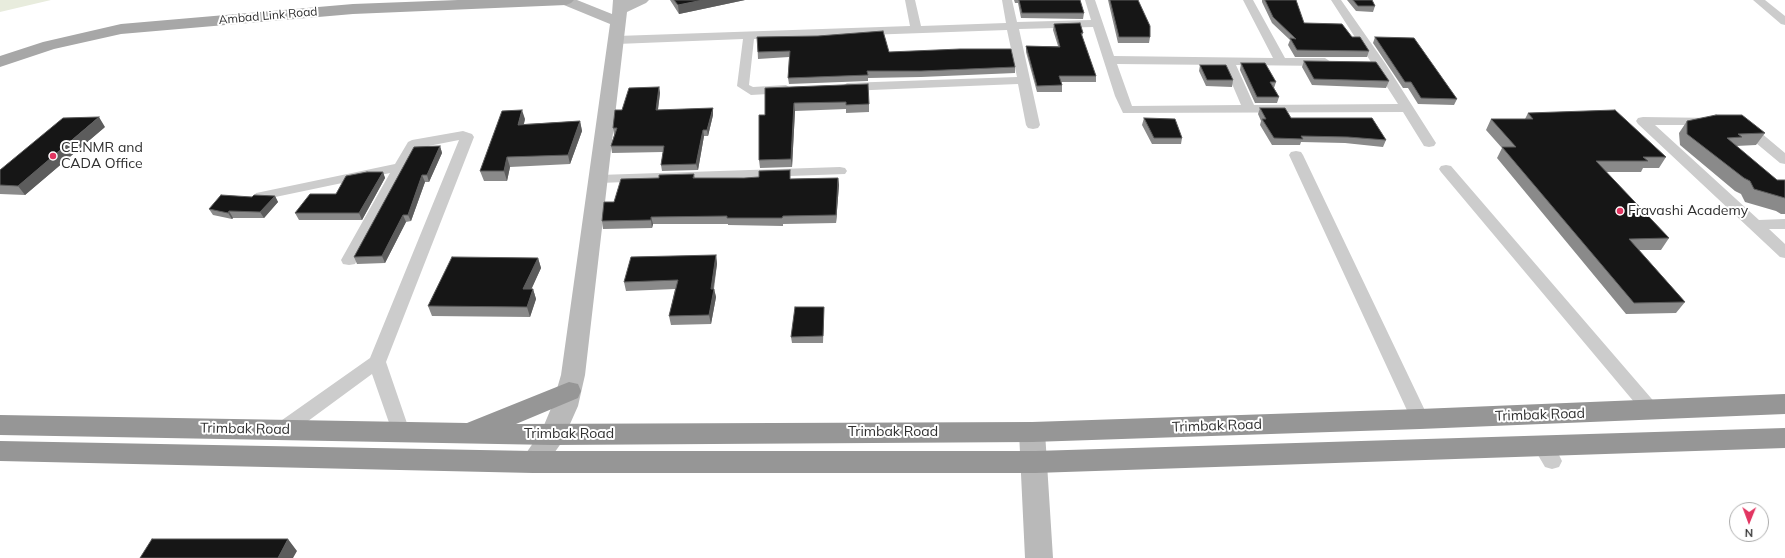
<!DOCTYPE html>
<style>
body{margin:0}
#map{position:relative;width:1785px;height:558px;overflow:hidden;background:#fff;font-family:Mulish,sans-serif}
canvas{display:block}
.north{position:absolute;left:1729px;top:502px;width:40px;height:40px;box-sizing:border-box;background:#fff;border:1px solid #acacac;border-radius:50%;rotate:181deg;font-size:11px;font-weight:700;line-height:16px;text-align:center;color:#2f2f2f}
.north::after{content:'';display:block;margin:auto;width:14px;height:18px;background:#e23561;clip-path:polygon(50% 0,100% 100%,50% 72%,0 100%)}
</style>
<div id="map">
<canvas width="1785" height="558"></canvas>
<div class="north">N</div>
</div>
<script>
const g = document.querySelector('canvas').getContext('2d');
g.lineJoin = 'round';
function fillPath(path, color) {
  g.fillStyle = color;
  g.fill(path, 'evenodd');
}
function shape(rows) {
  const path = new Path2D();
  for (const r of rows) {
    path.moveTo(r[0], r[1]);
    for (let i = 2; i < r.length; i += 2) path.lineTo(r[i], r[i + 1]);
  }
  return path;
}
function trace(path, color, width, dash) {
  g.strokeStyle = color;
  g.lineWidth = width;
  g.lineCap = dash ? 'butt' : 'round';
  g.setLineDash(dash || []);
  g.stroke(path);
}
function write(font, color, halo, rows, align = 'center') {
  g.font = font + ' Mulish,sans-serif';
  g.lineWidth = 4;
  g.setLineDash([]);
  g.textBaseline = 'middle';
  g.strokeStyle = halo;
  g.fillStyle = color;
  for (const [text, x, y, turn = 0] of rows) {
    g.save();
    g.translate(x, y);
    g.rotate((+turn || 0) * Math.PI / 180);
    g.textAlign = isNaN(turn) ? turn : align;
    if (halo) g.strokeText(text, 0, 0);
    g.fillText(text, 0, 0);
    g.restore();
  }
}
fillPath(shape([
 [0,0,51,0,0,12]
]), '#e8ecdd');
fillPath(shape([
 [905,0,915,0,921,26,1006,23,1002,0,1012,0,1017,22,1091,20,1085,0,1095,0,1114,56,1273,58,1243,0,1253,0,1285,58,1325,58,1331,62,1325,66,1236,65,1254,105,1398,104,1331,0,1341,0,1385,63,1436,143,1434,146,1429,147,1424,146,1403,112,1123,113,1115,96,1093,27,1019,29,1040,125,1038,128,1033,129,1028,128,1026,125,1018,84,847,91,841,87,847,83,1017,77,1007,30,754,39,749,85,753,87,786,85,792,89,786,93,751,95,737,86,743,39,617,44,611,40,617,36,910,26,905,0],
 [1117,64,1224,65,1241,105,1132,106,1117,64],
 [1753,0,1765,0,1785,16,1785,25,1781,24,1753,0],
 [1643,117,1714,118,1716,121,1714,124,1709,125,1655,125,1759,220,1785,219,1785,229,1769,229,1785,244,1785,258,1780,257,1638,124,1636,121,1638,118,1643,117],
 [1743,121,1748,122,1785,153,1785,164,1780,163,1738,128,1736,125,1738,122,1743,121],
 [463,131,472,134,474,137,386,362,410,432,408,437,401,439,394,437,372,374,289,435,282,437,275,435,273,430,275,425,370,358,459,140,418,148,355,264,349,265,343,264,341,260,390,173,261,200,256,199,254,196,256,193,261,192,395,164,408,142,412,140,463,131],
 [1296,151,1301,152,1303,155,1429,419,1427,424,1420,426,1413,424,1411,419,1289,155,1291,152,1296,151],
 [1446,165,1451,166,1657,405,1660,410,1657,415,1651,417,1645,415,1441,172,1439,169,1441,166,1446,165],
 [840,167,845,168,847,171,845,174,599,183,594,182,592,179,594,176,599,175,840,167],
 [1542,437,1549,440,1559,455,1562,461,1559,467,1552,469,1545,467,1535,450,1533,445,1535,440,1542,437]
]), '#ccc');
fillPath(shape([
 [556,0,577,0,612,14,613,0,649,0,646,3,627,12,585,375,578,406,562,442,542,470,533,473,524,470,520,462,542,430,552,406,561,375,610,24,559,3,556,0],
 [1032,422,1041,425,1045,432,1053,558,1025,558,1019,432,1023,425,1032,422]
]), '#b9b9b9');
fillPath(shape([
 [458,0,574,0,571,3,566,5,353,14,121,34,54,49,0,67,0,56,43,42,121,24,353,4,458,0]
]), '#a7a7a7');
fillPath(shape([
 [569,382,578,384,581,391,578,398,516,424,1032,422,1420,409,1785,394,1785,414,1420,429,1032,442,553,445,0,435,0,415,467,423,569,382],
 [1785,428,1785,448,1035,473,533,473,0,461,0,441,533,451,1035,451,1785,428]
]), '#969696');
fillPath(shape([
 [670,0,745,0,679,14],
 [1014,0,1080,0,1084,13,1083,19,1021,18,1018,3,1015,3],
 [1108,0,1138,0,1150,37,1149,43,1118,43],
 [1262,0,1296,0,1304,23,1352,37,1369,51,1367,57,1295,57,1288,45,1290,40,1272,23,1262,2],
 [1347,0,1372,0,1375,6,1373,12,1356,11],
 [1054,24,1083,33,1082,36,1096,76,1096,82,1061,82,1062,85,1062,92,1037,92,1026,52,1026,46,1058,46,1053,30],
 [757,37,1015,67,1015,73,921,77,868,78,868,81,789,84,788,78,789,57,758,59],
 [1375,37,1457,99,1454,105,1418,104,1408,88,1403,88,1373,43],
 [1304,61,1389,81,1386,88,1312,85,1302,67],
 [1241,63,1276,82,1274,88,1279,97,1277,103,1255,103,1240,70],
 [1200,65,1233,80,1232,87,1206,86,1199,71],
 [659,87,660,93,658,110,713,115,708,136,704,136,698,170,662,171,661,165,663,152,612,153,611,146,614,135,613,128,622,110],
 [765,88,869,104,869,112,846,113,846,109,795,111,792,167,760,168,759,160,765,115],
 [1260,108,1291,118,1386,140,1383,147,1345,143,1301,142,1300,145,1272,145,1260,125,1261,121,1258,114],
 [1528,113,1666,157,1659,168,1643,168,1641,172,1606,172,1669,238,1661,250,1639,250,1685,302,1676,313,1626,314,1497,158,1502,148,1486,130,1491,119,1525,119],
 [1144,118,1182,138,1181,144,1152,144,1142,125],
 [525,119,524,124,580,121,582,131,570,164,510,167,507,181,484,181,480,171],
 [1687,121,1765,133,1756,145,1736,146,1777,180,1785,180,1785,214,1781,214,1776,211,1745,202,1741,194,1735,191,1680,145,1679,133],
 [105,127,25,195,0,194,0,170],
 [440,146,442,153,429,182,425,182,411,221,406,222,385,263,357,264,354,257],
 [383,172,385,178,362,220,299,220,295,213],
 [694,174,695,178,791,179,838,178,839,185,836,223,783,224,783,226,728,225,728,224,653,224,652,228,603,229,602,221,614,202,659,178],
 [275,196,278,202,264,218,233,218,232,219,213,215,209,209,252,197],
 [716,255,717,264,714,289,716,297,711,324,671,325,669,316,675,289,626,291,624,282],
 [538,258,541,268,531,289,533,289,536,299,530,317,432,316,428,306],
 [824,307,824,314,823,343,792,343,791,337]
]), '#8a8a8a');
fillPath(shape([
 [703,0,745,0,679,14,678,5],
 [659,87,660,93,657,116,656,110],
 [794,103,795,111,792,167,791,159],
 [713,108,713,115,708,136,707,130],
 [522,110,525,119,521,134,518,125],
 [99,117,105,127,25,195,18,186],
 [580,121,582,131,570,164,568,155],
 [703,130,704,136,698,170,696,164],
 [440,146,442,153,429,182,427,175],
 [507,157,510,167,507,181,504,171],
 [383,172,385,178,362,220,359,213],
 [422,175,425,182,411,221,408,215],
 [838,178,839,185,836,223,836,215],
 [275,196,278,202,264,218,260,212],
 [229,211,233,218,232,219,228,213],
 [403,215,406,222,385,263,382,256],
 [651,217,653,224,652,228,651,220],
 [716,255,717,264,712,297,711,289],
 [538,258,541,268,527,299,523,289],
 [533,289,536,299,530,317,527,307],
 [714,289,716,297,711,324,709,315],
 [288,539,297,551,293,558,278,558]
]), '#5c5c5c');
const building = shape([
 [674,0,703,0,678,5,674,0],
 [1019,0,1080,0,1084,13,1022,13,1019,0],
 [1110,0,1138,0,1150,26,1150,37,1119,37,1110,0],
 [1265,0,1296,0,1304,23,1342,24,1352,37,1360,37,1369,51,1297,50,1290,38,1296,39,1273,17,1265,0],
 [1353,0,1372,0,1375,6,1358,6,1353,0],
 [1080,23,1083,33,1081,33,1096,76,1059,76,1062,85,1037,86,1026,46,1060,47,1054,24,1080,23],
 [883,31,889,52,960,49,1011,49,1015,67,921,71,867,71,868,75,788,78,790,51,758,52,757,37,818,36,883,31],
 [1375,37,1414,38,1457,99,1421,98,1411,82,1405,82,1375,37],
 [1304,61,1376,62,1389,81,1314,79,1304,61],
 [1241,63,1265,63,1276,82,1270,82,1279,97,1257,97,1241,63],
 [1200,65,1226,65,1233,80,1207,80,1200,65],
 [868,84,869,104,846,105,846,102,794,103,791,159,759,160,759,115,765,115,765,88,868,84],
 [659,87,656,110,713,108,707,130,703,130,696,164,661,165,664,146,611,146,617,128,613,128,615,110,622,110,629,88,659,87],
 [1260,108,1285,108,1291,118,1372,118,1386,140,1348,137,1301,136,1303,139,1274,138,1262,119,1266,119,1260,108],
 [522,110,518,125,580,121,568,155,507,157,504,171,480,171,502,111,522,110],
 [1615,110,1666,157,1643,157,1648,161,1596,161,1669,238,1629,239,1685,302,1634,303,1502,147,1516,147,1491,119,1533,119,1528,113,1615,110],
 [1716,115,1742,115,1765,133,1738,134,1742,137,1727,138,1777,180,1785,180,1785,198,1754,189,1750,181,1744,178,1687,134,1687,121,1716,115],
 [99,117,18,186,0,185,0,170,63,118,99,117],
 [1144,118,1175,119,1182,138,1154,138,1144,118],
 [440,146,427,175,422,175,408,215,403,215,382,256,354,257,414,147,440,146],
 [790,170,790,179,838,178,836,215,783,216,782,218,727,218,727,216,651,217,651,220,602,221,604,202,614,202,621,179,659,178,659,175,694,174,693,178,744,178,759,177,759,171,790,170],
 [367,172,383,172,359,213,295,213,310,194,336,194,346,176,367,172],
 [221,195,252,197,254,195,275,196,260,212,229,211,228,213,209,209,221,195],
 [716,255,711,289,714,289,709,315,669,316,678,280,624,282,631,257,716,255],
 [452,257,538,258,523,289,533,289,527,307,428,306,452,257],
 [795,307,824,307,823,336,791,337,795,307],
 [152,539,288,539,278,558,140,558,152,539]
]);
fillPath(building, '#161616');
trace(building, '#5c5c5c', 1);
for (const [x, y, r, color] of [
 [53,156,4,"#e23561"],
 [1620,211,4,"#e23561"]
]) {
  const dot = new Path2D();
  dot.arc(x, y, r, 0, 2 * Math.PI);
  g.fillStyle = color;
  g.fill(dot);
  trace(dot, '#fff', 1.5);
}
write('12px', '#2f2f2f', '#fff', [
 ["Ambad Link Road",268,16,-5]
]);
write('14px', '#2f2f2f', '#fff', [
 ["CE.NMR and",61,148],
 ["CADA Office",61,164],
 ["Fravashi Academy",1628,211]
], 'left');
write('14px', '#2f2f2f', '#fff', [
 ["Trimbak Road",1540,415,-2],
 ["Trimbak Road",1217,426,-2],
 ["Trimbak Road",245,429,1],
 ["Trimbak Road",893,432],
 ["Trimbak Road",569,434]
]);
</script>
